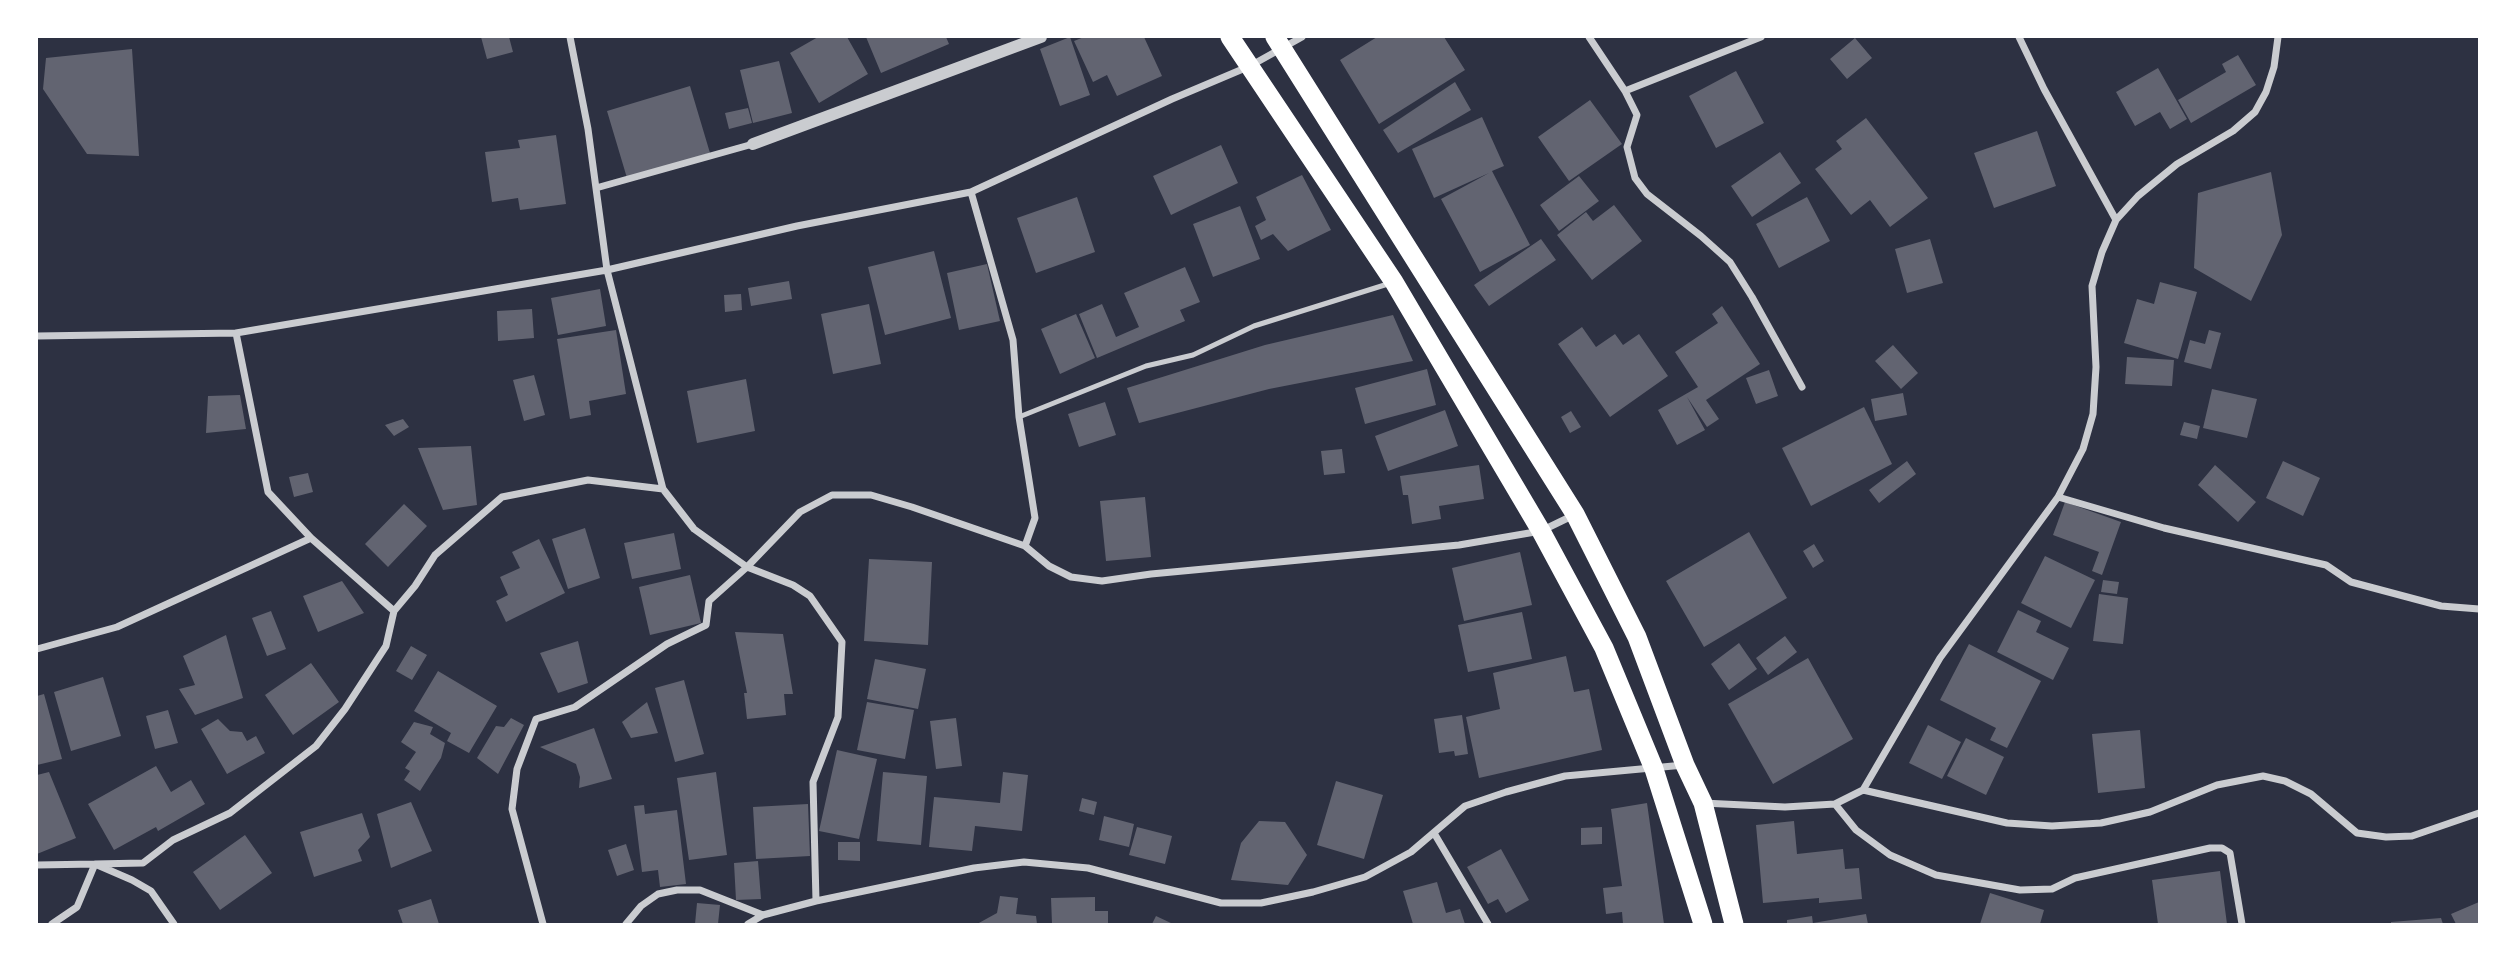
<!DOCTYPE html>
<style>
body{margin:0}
#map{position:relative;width:2516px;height:961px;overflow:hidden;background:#2d3142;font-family:Figtree,sans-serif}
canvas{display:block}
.frame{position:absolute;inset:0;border:38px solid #fff;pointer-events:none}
</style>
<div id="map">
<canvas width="2516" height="961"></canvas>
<div class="frame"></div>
</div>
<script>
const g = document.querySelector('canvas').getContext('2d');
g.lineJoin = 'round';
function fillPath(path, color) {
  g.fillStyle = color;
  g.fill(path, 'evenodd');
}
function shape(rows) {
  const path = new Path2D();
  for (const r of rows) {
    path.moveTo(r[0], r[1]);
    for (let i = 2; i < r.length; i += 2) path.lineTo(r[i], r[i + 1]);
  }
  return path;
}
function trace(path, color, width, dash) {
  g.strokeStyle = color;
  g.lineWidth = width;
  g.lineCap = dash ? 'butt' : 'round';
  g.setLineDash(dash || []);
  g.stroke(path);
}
fillPath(shape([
 [481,37,509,37,513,52,487,59],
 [818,37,847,37,868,74,819,103,790,53],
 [866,37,946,37,949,44,881,73],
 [1070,37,1090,95,1060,106,1040,49],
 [1084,37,1144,37,1162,76,1117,96,1107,75,1093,82,1074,41],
 [1377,37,1444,37,1465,70,1379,124,1340,60],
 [1855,38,1872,58,1847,79,1830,59],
 [132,49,139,156,87,154,43,89,46,58],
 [2238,55,2256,85,2191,123,2178,100,2226,72,2222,64],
 [779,61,792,113,753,123,740,70],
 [2158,68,2187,119,2170,129,2160,112,2135,126,2116,92],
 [1736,71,1764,123,1716,148,1689,96],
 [1455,82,1471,110,1398,153,1383,130],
 [690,86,710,153,627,178,607,111],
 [1590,100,1622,144,1569,181,1538,137],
 [748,108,752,123,729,129,725,113],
 [1482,117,1504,166,1492,171,1530,245,1480,272,1441,199,1489,173,1434,198,1412,149],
 [1866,118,1928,198,1890,227,1870,200,1851,215,1815,169,1842,149,1836,141],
 [2037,131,2056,186,1994,208,1974,153],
 [556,135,566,204,520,210,518,198,492,202,485,152,520,148,518,140],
 [1221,145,1238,183,1171,215,1153,176],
 [1780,152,1801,183,1752,217,1731,186],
 [2271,172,2282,235,2251,301,2194,268,2198,193],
 [1302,175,1331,230,1288,251,1273,234,1261,240,1255,226,1266,220,1256,197],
 [1579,176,1599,201,1559,231,1540,205],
 [1077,197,1095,252,1036,273,1017,218],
 [1807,197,1830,241,1779,268,1756,224],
 [1614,205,1642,241,1592,280,1557,235,1586,212,1593,221],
 [1240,206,1260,259,1213,277,1193,224],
 [1541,239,1556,260,1489,306,1474,285],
 [1930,239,1943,283,1907,293,1895,249],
 [934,251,951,318,885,335,868,267],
 [987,264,1000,321,959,330,947,273],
 [1185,267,1200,302,1180,310,1185,321,1097,358,1079,314,1102,304,1116,337,1139,327,1124,293],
 [789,281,792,299,751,306,748,288],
 [2160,282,2197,292,2178,359,2124,343,2137,299,2154,304],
 [600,289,606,326,558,335,551,298],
 [741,294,742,310,725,312,724,295],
 [869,304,881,364,833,374,821,314],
 [1722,306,1760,364,1706,400,1719,419,1707,427,1687,397,1705,430,1677,445,1658,410,1698,387,1675,352,1718,323,1712,314],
 [532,309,534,338,498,341,497,311],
 [1076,314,1095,358,1060,374,1041,329],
 [1393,315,1413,361,1269,389,1139,423,1127,388,1265,345],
 [1582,327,1596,347,1615,334,1623,345,1639,334,1668,376,1610,417,1558,344],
 [616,330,626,394,589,401,591,415,570,419,557,339],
 [2209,330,2221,333,2211,369,2184,362,2190,340,2205,344],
 [1893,345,1918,373,1901,389,1875,361],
 [2127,357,2174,360,2172,386,2125,384],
 [1427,369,1436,405,1365,424,1355,388],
 [1769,370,1778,396,1756,404,1746,378],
 [534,375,545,415,524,421,513,380],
 [746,379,755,431,697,443,687,391],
 [2212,389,2257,399,2247,438,2203,428],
 [1903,393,1907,415,1875,421,1871,399],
 [240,395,246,429,206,433,208,396],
 [1105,402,1116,435,1079,447,1068,414],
 [1864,407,1892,464,1811,506,1782,448],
 [1445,410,1458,446,1388,471,1375,436],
 [1571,411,1581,427,1570,433,1561,417],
 [403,419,409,427,394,436,385,425],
 [2184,422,2200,426,2197,439,2180,435],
 [471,446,477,505,443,510,418,448],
 [1342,449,1345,473,1324,475,1321,451],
 [1907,461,1916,474,1879,503,1869,490],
 [2283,461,2320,478,2303,516,2266,498],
 [1479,465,1484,499,1439,506,1441,519,1412,524,1408,495,1403,495,1400,476],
 [2215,465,2256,502,2238,522,2198,485],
 [308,473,313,492,294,497,289,477],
 [1145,497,1151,557,1106,561,1100,501],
 [2065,502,2121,522,2102,575,2092,571,2099,552,2053,535],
 [404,504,427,526,388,567,365,544],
 [585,528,600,578,568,589,552,539],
 [1749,532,1787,598,1704,647,1666,581],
 [674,533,681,569,632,579,624,543],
 [539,539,565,593,506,622,496,601,508,595,500,577,520,568,512,552],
 [1814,544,1824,561,1813,568,1803,551],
 [1520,552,1532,605,1464,621,1452,568],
 [2045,556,2095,580,2071,628,2021,603],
 [869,559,932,562,928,645,864,641],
 [690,575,701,623,650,635,639,587],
 [2103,580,2119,582,2117,594,2101,592],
 [342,581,364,613,318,632,303,596],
 [2099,594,2128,598,2123,644,2093,641],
 [2018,610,2041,621,2036,632,2069,648,2053,680,1997,652],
 [271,611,286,649,267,656,252,618],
 [1522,612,1532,659,1468,672,1458,625],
 [735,632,783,634,793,694,784,694,786,715,747,719,744,693,747,693],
 [226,635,243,698,195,715,179,689,195,685,183,656],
 [1785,636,1797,652,1768,675,1756,658],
 [578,641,588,683,558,693,540,653],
 [1739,643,1757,669,1729,690,1711,664],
 [1969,644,2041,681,2007,748,1990,740,1996,728,1940,700],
 [411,646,427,655,412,680,396,671],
 [1566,656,1574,692,1589,689,1602,750,1479,778,1466,717,1500,709,1493,673],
 [1808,658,1853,739,1773,784,1728,704],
 [875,659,926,669,918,709,867,699],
 [311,663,339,702,293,735,265,695],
 [438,671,497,706,469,753,447,741,451,733,414,711],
 [103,677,121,736,71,751,54,692],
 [684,680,704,754,675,762,655,688],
 [44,694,62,759,37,765,37,696],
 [647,702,658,733,631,738,622,722],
 [867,702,914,710,905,759,857,750],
 [168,710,178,743,155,749,146,716],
 [1462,715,1468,754,1455,756,1454,751,1439,753,1434,719],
 [511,718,524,725,498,774,477,758,496,726,504,727],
 [956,718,962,766,936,769,930,721],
 [218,719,230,731,242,732,247,741,256,736,265,753,227,774,201,729],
 [414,722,433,727,430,734,445,743,441,758,420,791,404,780,410,771,405,768,416,752,401,742],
 [1928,725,1961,742,1942,779,1909,763],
 [594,728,612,779,579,788,580,777,576,764,540,747],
 [2140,730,2145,788,2098,793,2092,734],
 [1966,738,2004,757,1986,795,1947,776],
 [837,750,877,759,859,839,819,831],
 [156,766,171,792,191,780,205,804,158,831,156,827,114,850,88,804],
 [49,772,76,838,37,854,37,775],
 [716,772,727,855,689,860,677,778],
 [883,772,927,776,921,845,877,841],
 [1003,772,1028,775,1022,831,975,826,972,851,929,847,934,797,1000,803],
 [1336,781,1383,795,1364,859,1317,845],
 [1082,798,1097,802,1094,815,1079,811],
 [411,802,432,851,391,868,377,814],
 [1647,803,1664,924,1623,924,1622,912,1606,914,1603,888,1622,886,1611,809],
 [808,804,810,856,756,859,753,807],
 [644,805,645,814,677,810,686,884,660,887,658,870,642,872,634,806],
 [362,813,370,837,358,850,362,861,314,877,300,832],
 [1104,816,1134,824,1129,847,1099,840],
 [1259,821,1285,822,1307,855,1288,885,1231,880,1241,843],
 [1794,821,1797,854,1843,849,1845,869,1859,868,1862,899,1819,903,1819,898,1763,903,1756,825],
 [1137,827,1172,836,1165,864,1129,855],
 [1602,827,1602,844,1581,845,1581,828],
 [245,835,272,873,220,910,193,872],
 [838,842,860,842,860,861,838,860],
 [626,844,634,870,617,876,608,850],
 [1501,849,1529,900,1506,913,1498,899,1488,904,1467,867],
 [758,861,761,899,736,900,734,863],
 [2220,871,2227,924,2158,924,2152,880],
 [1437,882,1446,913,1460,909,1465,924,1413,924,1403,891],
 [1990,893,2044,910,2040,924,1980,924],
 [1000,896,1018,898,1016,914,1036,916,1037,924,977,924,997,913],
 [1095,897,1095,911,1108,911,1108,924,1052,924,1051,898],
 [431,899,439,924,403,924,398,910],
 [2479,902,2479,924,2456,924,2451,914],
 [697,903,720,905,718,924,695,924],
 [1866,914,1868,924,1813,924,1813,923],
 [1156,916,1173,924,1152,924],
 [1812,916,1813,924,1787,924,1787,920],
 [2441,918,2443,924,2391,924,2391,922]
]), '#626471');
trace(shape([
 [1019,417,1146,366,1193,355,1254,326,1391,283]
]), '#caccd0', 5);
trace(shape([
 [570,37,588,129,607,270,663,489],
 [1589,37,1625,91],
 [1761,37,1625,91,1637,115,1627,147,1635,178,1647,194,1701,236,1730,262,1752,297,1802,387],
 [2019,37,2044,89,2116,220],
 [596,188,753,144],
 [971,192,1013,340,1019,417,1035,518,1025,546],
 [236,333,268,492,311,538,394,611],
 [37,336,236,333,607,270,797,226,971,192,1172,99,1250,66,1302,37],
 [2058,497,2164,528,2326,565,2351,582,2441,606,2479,609],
 [37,649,117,627,311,538],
 [1863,790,2007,823,2052,826,2101,823,2150,812,2217,785,2263,776,2285,781,2311,794,2357,833,2386,837,2412,836,2479,813],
 [1703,803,1785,807,1835,804,1863,790,1940,658,2058,497,2083,449,2093,414,2096,367,2092,286,2102,252,2116,220,2138,196,2177,164,2233,131,2255,112,2266,92,2274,67,2278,37],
 [1835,804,1856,830,1890,855,1936,875,2020,890,2052,889,2075,878,2210,848,2222,848,2230,853,2242,924],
 [1434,833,1488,924],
 [37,865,95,864,132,880,151,891,174,924],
 [52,924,77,907,95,864,143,863,173,840,230,813,316,746,345,709,386,646,394,611,415,586,435,555,502,497,588,480,663,489,694,529,747,567,793,585,810,596,842,642,838,717,813,782,816,901],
 [543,924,512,809,517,769,536,719,575,707,667,644,706,625,709,601,747,567,800,512,832,495,871,495,912,507,1025,546,1049,566,1071,577,1102,581,1151,574,1459,545,1541,531,1574,515],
 [626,924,641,906,658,894,677,890,700,890,763,915],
 [748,924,763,915,816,901,974,868,1024,862,1088,868,1221,903,1261,903,1313,892,1365,877,1411,852,1465,806,1506,792,1565,776,1684,765]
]), '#caccd0', 7);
trace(shape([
 [753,144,1041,37]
]), '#caccd0', 12);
trace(shape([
 [1230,37,1394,282,1541,531,1604,648,1654,769,1703,924],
 [1275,37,1575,514,1637,637,1685,765,1703,803,1734,924]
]), '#fff', 19);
</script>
